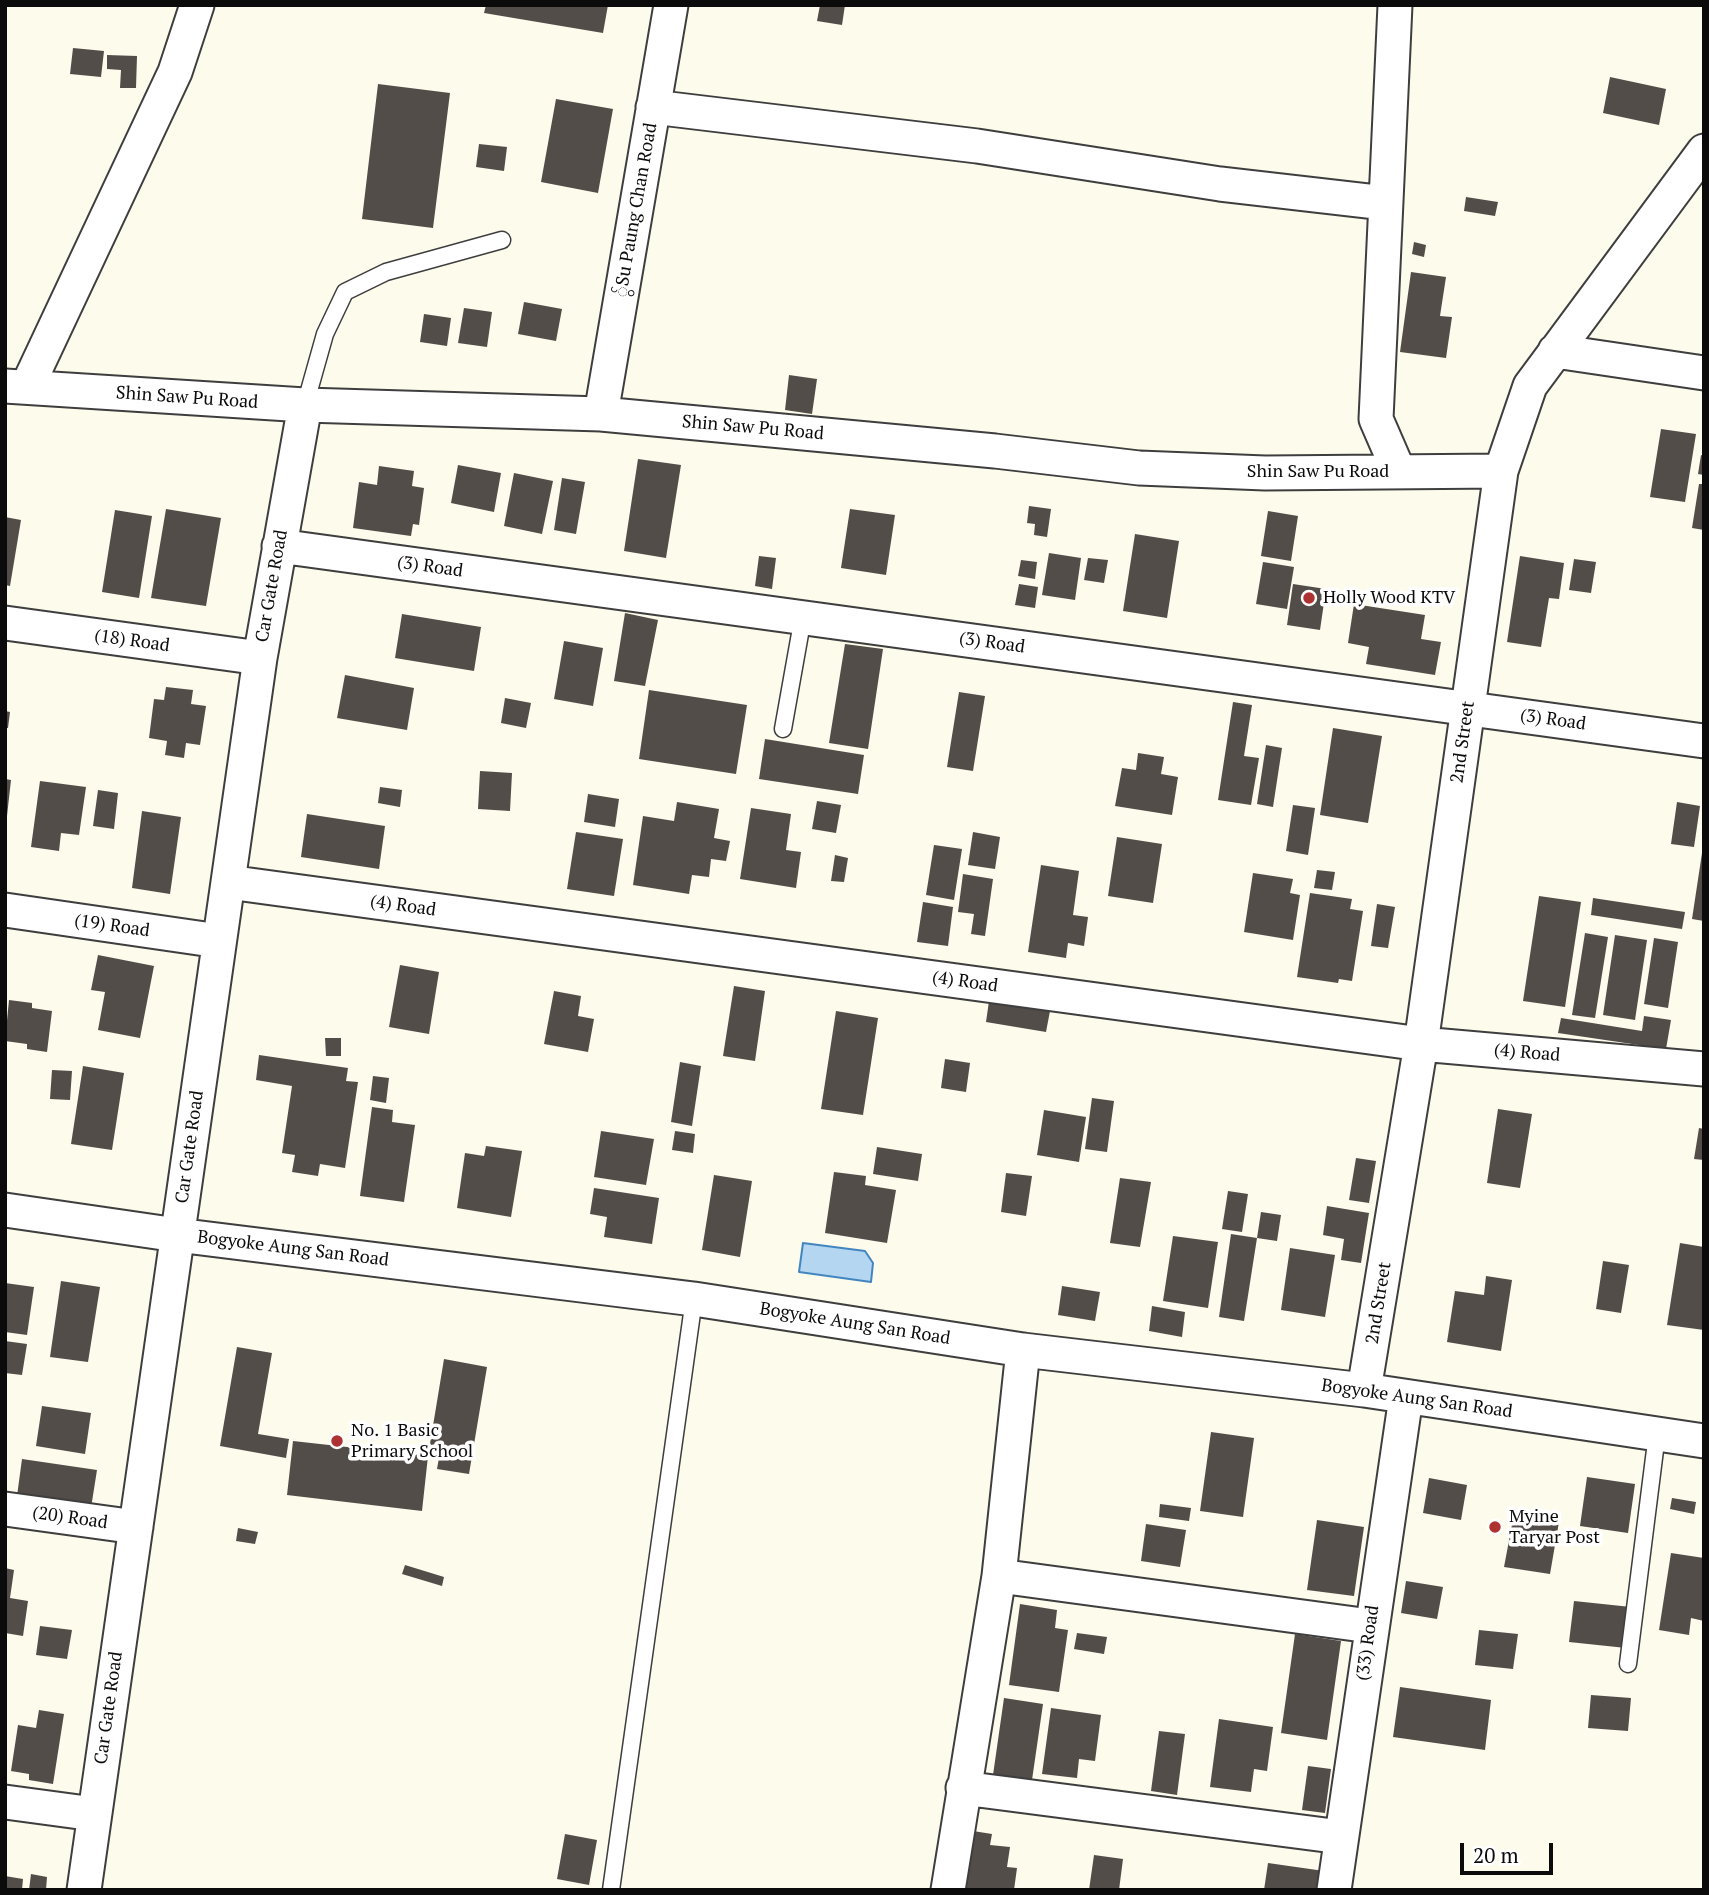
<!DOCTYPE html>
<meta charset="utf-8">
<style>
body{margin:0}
#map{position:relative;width:1709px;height:1895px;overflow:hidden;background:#fdfbec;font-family:"PT Serif",serif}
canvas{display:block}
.frame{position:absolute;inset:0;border:7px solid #0b0b0b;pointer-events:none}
.scale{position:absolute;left:1460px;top:1843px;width:93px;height:32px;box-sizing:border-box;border:4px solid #0b0b0b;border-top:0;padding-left:9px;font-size:21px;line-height:24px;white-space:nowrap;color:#0b0b0b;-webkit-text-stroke:5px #fff;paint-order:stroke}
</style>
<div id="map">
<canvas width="1709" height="1895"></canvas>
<div class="frame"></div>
<div class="scale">20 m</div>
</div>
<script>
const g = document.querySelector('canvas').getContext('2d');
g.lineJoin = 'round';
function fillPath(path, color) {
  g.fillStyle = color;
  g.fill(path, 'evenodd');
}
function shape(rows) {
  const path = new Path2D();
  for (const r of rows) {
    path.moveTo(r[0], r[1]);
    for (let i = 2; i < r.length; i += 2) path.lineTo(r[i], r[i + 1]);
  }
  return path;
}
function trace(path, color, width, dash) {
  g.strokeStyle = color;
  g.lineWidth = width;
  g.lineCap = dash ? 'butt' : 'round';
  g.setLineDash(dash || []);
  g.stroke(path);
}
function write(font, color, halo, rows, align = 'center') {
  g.font = font + ' "PT Serif",serif';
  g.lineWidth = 7;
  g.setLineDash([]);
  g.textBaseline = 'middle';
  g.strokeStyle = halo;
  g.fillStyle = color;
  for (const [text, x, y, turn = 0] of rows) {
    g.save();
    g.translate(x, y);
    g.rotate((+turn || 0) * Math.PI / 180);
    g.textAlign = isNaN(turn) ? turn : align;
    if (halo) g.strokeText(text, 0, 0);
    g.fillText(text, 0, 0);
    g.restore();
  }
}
const water = shape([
 [803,1243,865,1251,873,1263,871,1282,799,1272,803,1243]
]);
fillPath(water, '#b5d6f0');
trace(water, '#4286c0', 2);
fillPath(shape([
 [486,5,608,5,603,33,484,13],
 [820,5,845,5,842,25,817,21],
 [73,48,104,51,101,77,70,74],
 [107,55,137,56,136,88,120,88,121,70,107,69],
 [1610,77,1666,89,1659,125,1603,113],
 [378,84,450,93,433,228,362,219],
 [556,99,613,109,598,193,541,182],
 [479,144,507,147,504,171,476,167],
 [1466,197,1498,202,1495,216,1464,211],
 [1414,242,1426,245,1424,257,1412,254],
 [1411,272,1446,277,1440,316,1452,317,1446,358,1400,352],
 [524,302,562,309,556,341,518,334],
 [464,308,492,312,487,347,458,343],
 [424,314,451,318,447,346,420,342],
 [789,375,817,379,812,414,785,410],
 [1661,429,1696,434,1685,502,1650,497],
 [1701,455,1704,456,1704,475,1698,474],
 [638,459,681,465,666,558,624,551],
 [458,465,501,473,494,512,451,503],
 [379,466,414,471,412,486,424,488,419,525,413,524,411,536,353,528,359,482,377,485],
 [514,473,553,481,542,534,504,526],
 [562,478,585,482,576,534,554,530],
 [1699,484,1704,484,1704,530,1692,528],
 [1029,506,1051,509,1047,537,1034,535,1035,524,1027,523],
 [166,509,221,518,206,606,151,598],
 [850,509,895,515,886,575,841,568],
 [115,510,152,516,139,598,102,592],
 [1268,511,1298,516,1291,561,1261,556],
 [5,517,21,520,10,586,5,585],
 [1135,534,1179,541,1167,618,1123,611],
 [1049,553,1081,558,1075,600,1042,595],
 [759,556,776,558,772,589,755,586],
 [1520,556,1564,563,1559,599,1549,598,1541,647,1507,642],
 [1088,558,1108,560,1104,583,1084,580],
 [1574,559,1596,562,1591,593,1569,590],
 [1021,560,1037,562,1035,579,1018,576],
 [1263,562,1294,567,1287,609,1256,604],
 [1019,584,1038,587,1035,608,1015,605],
 [1293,584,1326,589,1320,630,1287,625],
 [1354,604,1425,615,1421,639,1441,642,1435,675,1366,664,1369,647,1348,643],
 [625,613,658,620,645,686,614,681],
 [402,614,481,627,474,671,395,658],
 [564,641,603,648,593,706,554,699],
 [845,644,883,649,868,749,829,743],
 [345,675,414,688,407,730,337,718],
 [166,687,193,690,191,704,206,706,200,745,186,743,184,758,165,755,167,741,149,738,154,699,164,700],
 [649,690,747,705,736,774,639,759],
 [959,692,985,696,973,771,947,767],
 [505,698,531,703,526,728,501,723],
 [1233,702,1252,705,1244,756,1259,758,1251,805,1218,800],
 [5,711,10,712,8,728,5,728],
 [1333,728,1382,736,1368,823,1320,815],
 [765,739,864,755,858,794,759,779],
 [1266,745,1282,748,1273,807,1257,804],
 [1138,753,1164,757,1161,774,1178,777,1172,815,1115,806,1122,768,1136,770],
 [480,771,512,773,510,811,478,809],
 [5,779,11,780,7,816,5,816],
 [40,781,86,787,79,835,61,833,59,851,31,847],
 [380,787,402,790,400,807,378,803],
 [98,790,118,793,114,829,93,826],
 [588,794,619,799,615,827,584,822],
 [817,801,841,805,836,833,812,829],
 [677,802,719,809,714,838,730,841,726,861,711,859,709,877,692,875,689,894,633,885,643,816,674,821],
 [1677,802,1700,806,1694,847,1671,844],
 [1293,805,1315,808,1308,855,1286,851],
 [751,808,791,814,786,850,801,852,796,888,740,879],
 [142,811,181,817,170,894,132,888],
 [307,814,385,826,379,869,301,857],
 [576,832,623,839,614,896,567,889],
 [973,832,1000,837,995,869,968,865],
 [1117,837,1162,844,1153,903,1108,896],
 [934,845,962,849,954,900,926,895],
 [1702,853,1704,853,1704,921,1692,919],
 [835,855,848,858,844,882,831,881],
 [1041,865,1079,871,1073,915,1088,917,1084,946,1068,943,1066,958,1028,952],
 [1317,870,1335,872,1332,890,1314,888],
 [1253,873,1293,879,1290,893,1300,895,1293,940,1244,932],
 [963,874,993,879,985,936,971,934,974,914,958,912],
 [1310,893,1352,899,1350,909,1363,911,1352,981,1339,979,1338,983,1297,977],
 [1539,896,1581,902,1565,1007,1523,1001],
 [1593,898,1685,912,1682,929,1591,915],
 [923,902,953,907,948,946,917,942],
 [1377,904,1395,907,1388,948,1371,946],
 [1585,933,1608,937,1595,1018,1572,1015],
 [1615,935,1647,940,1635,1020,1603,1015],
 [1654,938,1678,942,1668,1008,1644,1004],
 [98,955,154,966,140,1038,98,1030,105,992,91,990],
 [400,965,439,972,429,1034,389,1027],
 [734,986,765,991,755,1061,723,1056],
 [554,991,581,996,578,1016,594,1019,588,1052,544,1044],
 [9,1000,32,1003,32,1008,52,1011,47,1052,27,1049,27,1044,5,1041],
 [989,1001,1050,1011,1046,1032,986,1022],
 [836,1011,878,1018,863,1115,821,1109],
 [1644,1016,1671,1020,1666,1049,1558,1033,1561,1018,1642,1031],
 [325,1038,341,1038,341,1056,326,1056],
 [259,1055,348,1068,346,1081,358,1082,345,1168,320,1164,318,1176,292,1172,295,1155,282,1153,292,1086,256,1080],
 [945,1059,970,1063,966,1092,941,1088],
 [680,1062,701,1066,692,1126,671,1122],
 [83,1066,124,1073,112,1150,71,1144],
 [52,1070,72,1071,70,1100,50,1099],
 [373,1076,389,1078,386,1103,370,1100],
 [1092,1098,1114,1101,1107,1152,1085,1149],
 [372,1107,393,1110,392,1122,415,1125,404,1202,360,1196],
 [1498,1109,1532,1114,1520,1188,1487,1183],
 [1044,1110,1086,1117,1079,1162,1037,1155],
 [1699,1128,1704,1129,1704,1160,1694,1159],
 [601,1131,654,1139,646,1185,594,1177],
 [675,1131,695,1134,693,1153,672,1150],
 [486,1146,522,1151,511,1217,457,1208,465,1153,484,1156],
 [877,1147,922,1154,918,1181,873,1174],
 [1356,1158,1376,1161,1369,1203,1349,1200],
 [834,1172,866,1176,865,1185,896,1190,887,1243,825,1233],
 [1006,1173,1032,1176,1026,1216,1001,1212],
 [714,1175,752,1181,740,1257,702,1250],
 [1120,1178,1151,1182,1140,1247,1110,1243],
 [594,1188,659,1198,652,1244,604,1237,607,1217,590,1214],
 [1228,1191,1248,1194,1242,1232,1222,1229],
 [1327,1206,1369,1213,1361,1263,1341,1260,1344,1239,1323,1235],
 [1261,1212,1281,1215,1277,1241,1257,1238],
 [1231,1234,1257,1238,1244,1321,1219,1317],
 [1173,1236,1218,1242,1208,1308,1163,1301],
 [1680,1243,1704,1247,1704,1330,1667,1325],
 [1290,1248,1335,1255,1325,1317,1281,1310],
 [1603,1261,1629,1265,1621,1313,1596,1309],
 [1486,1276,1512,1280,1501,1351,1447,1342,1455,1291,1484,1295],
 [61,1281,100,1287,88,1362,50,1357],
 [5,1283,34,1287,27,1335,5,1332],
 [1062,1286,1100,1292,1095,1321,1058,1315],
 [1152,1306,1185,1312,1182,1337,1149,1331],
 [5,1341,27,1344,22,1375,5,1373],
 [237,1347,272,1353,258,1434,289,1439,286,1458,220,1446],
 [444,1359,487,1367,469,1474,437,1469,440,1452,429,1450],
 [42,1406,91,1413,85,1454,36,1446],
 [1211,1432,1254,1438,1243,1517,1200,1511],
 [293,1441,428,1456,422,1511,287,1495],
 [22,1459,97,1470,91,1508,17,1496],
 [1587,1477,1635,1484,1628,1533,1580,1526],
 [1429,1478,1467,1485,1461,1520,1423,1513],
 [1672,1498,1696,1502,1694,1514,1670,1509],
 [1160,1504,1191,1508,1189,1521,1159,1517],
 [1514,1514,1559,1522,1550,1574,1504,1567],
 [1317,1520,1364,1527,1354,1596,1307,1590],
 [1146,1524,1186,1530,1180,1567,1141,1561],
 [238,1528,258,1532,255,1544,236,1541],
 [1671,1553,1704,1558,1704,1621,1691,1618,1689,1635,1659,1630],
 [405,1565,444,1577,442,1586,402,1574],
 [5,1568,14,1570,10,1598,28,1601,23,1636,5,1633],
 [1406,1581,1443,1587,1437,1619,1401,1613],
 [1574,1601,1631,1607,1626,1648,1569,1642],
 [1020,1604,1057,1610,1055,1628,1068,1630,1059,1692,1009,1685],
 [40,1626,72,1630,67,1659,36,1655],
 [1479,1630,1518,1634,1513,1669,1475,1665],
 [1077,1633,1107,1637,1104,1654,1074,1649],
 [1295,1634,1341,1641,1327,1740,1281,1733],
 [1400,1687,1491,1700,1485,1750,1393,1737],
 [1591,1695,1631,1698,1628,1731,1588,1728],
 [1004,1698,1043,1704,1032,1780,993,1775],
 [1051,1708,1101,1715,1095,1761,1079,1759,1077,1778,1042,1774],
 [39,1710,64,1714,53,1784,29,1780,29,1774,11,1771,18,1725,36,1728],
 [1219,1719,1273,1727,1267,1771,1254,1769,1251,1792,1210,1787],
 [1159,1731,1185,1734,1177,1795,1151,1791],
 [1308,1766,1331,1769,1325,1813,1302,1810],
 [973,1831,992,1834,990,1845,1010,1847,1007,1867,1017,1868,1014,1890,964,1890],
 [565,1834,597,1840,589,1885,557,1879],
 [1094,1855,1123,1859,1119,1890,1089,1890],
 [1268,1863,1324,1871,1321,1890,1264,1890],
 [31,1874,47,1877,46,1890,29,1890],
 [5,1876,23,1879,22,1890,5,1890]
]), '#534d49');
const service = shape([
 [305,405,325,334,345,292,386,272,502,240],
 [783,729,803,617],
 [1628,1664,1657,1434],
 [611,1890,694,1299]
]);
const minor = shape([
 [1395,5,1376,419,1399,472],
 [653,107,977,146,1220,184,1385,203],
 [1555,351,1704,373],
 [5,386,305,405,601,414,995,451,1139,468,1265,473,1501,471],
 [27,387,175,72,197,5],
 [601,414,671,5],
 [279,546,1704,741],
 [5,623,260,658],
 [228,882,1421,1044,1704,1069],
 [5,910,219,941],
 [5,1210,177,1235,694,1299,1023,1350,1364,1390,1704,1441],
 [1364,1390,1421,1044,1501,471,1530,386,1704,151],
 [5,1509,136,1527],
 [999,1576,1370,1626],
 [963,1788,1341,1837],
 [5,1802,94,1814],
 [84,1890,260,658,305,405],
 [948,1890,999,1576,1023,1350],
 [1334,1890,1406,1397]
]);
trace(service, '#3e3e3e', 19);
trace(minor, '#3e3e3e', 37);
trace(service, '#fff', 16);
trace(minor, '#fff', 33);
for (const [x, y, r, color] of [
 [1309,598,7,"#ae3231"],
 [337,1441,7,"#ae3231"],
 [1495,1527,7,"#ae3231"]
]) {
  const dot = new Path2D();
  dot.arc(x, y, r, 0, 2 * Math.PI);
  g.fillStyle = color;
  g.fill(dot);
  trace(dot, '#fff', 2.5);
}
write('18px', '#0b0b0b', '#fff', [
 ["်ွSu Paung Chan Road",636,210,-80],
 ["Shin Saw Pu Road",187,398,4],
 ["Shin Saw Pu Road",753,428,5],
 ["Shin Saw Pu Road",1318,472],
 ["(3) Road",430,567,8],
 ["Car Gate Road",272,586,-80],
 ["(18) Road",132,641,8],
 ["(3) Road",992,643,8],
 ["(3) Road",1553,720,8],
 ["2nd Street",1463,742,-82],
 ["(4) Road",403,906,8],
 ["(19) Road",112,926,8],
 ["(4) Road",965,982,8],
 ["(4) Road",1527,1053,5],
 ["Car Gate Road",190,1147,-82],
 ["Bogyoke Aung San Road",293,1249,7],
 ["2nd Street",1379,1303,-81],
 ["Bogyoke Aung San Road",855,1324,9],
 ["Bogyoke Aung San Road",1417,1399,8],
 ["(20) Road",70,1518,8],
 ["(33) Road",1368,1643,-82],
 ["Car Gate Road",109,1708,-82]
]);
write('18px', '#0b0b0b', '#fff', [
 ["Holly Wood KTV",1323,598],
 ["No. 1 Basic",351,1431],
 ["Primary School",351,1452],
 ["Myine",1509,1517],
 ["Taryar Post",1509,1538]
], 'left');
</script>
